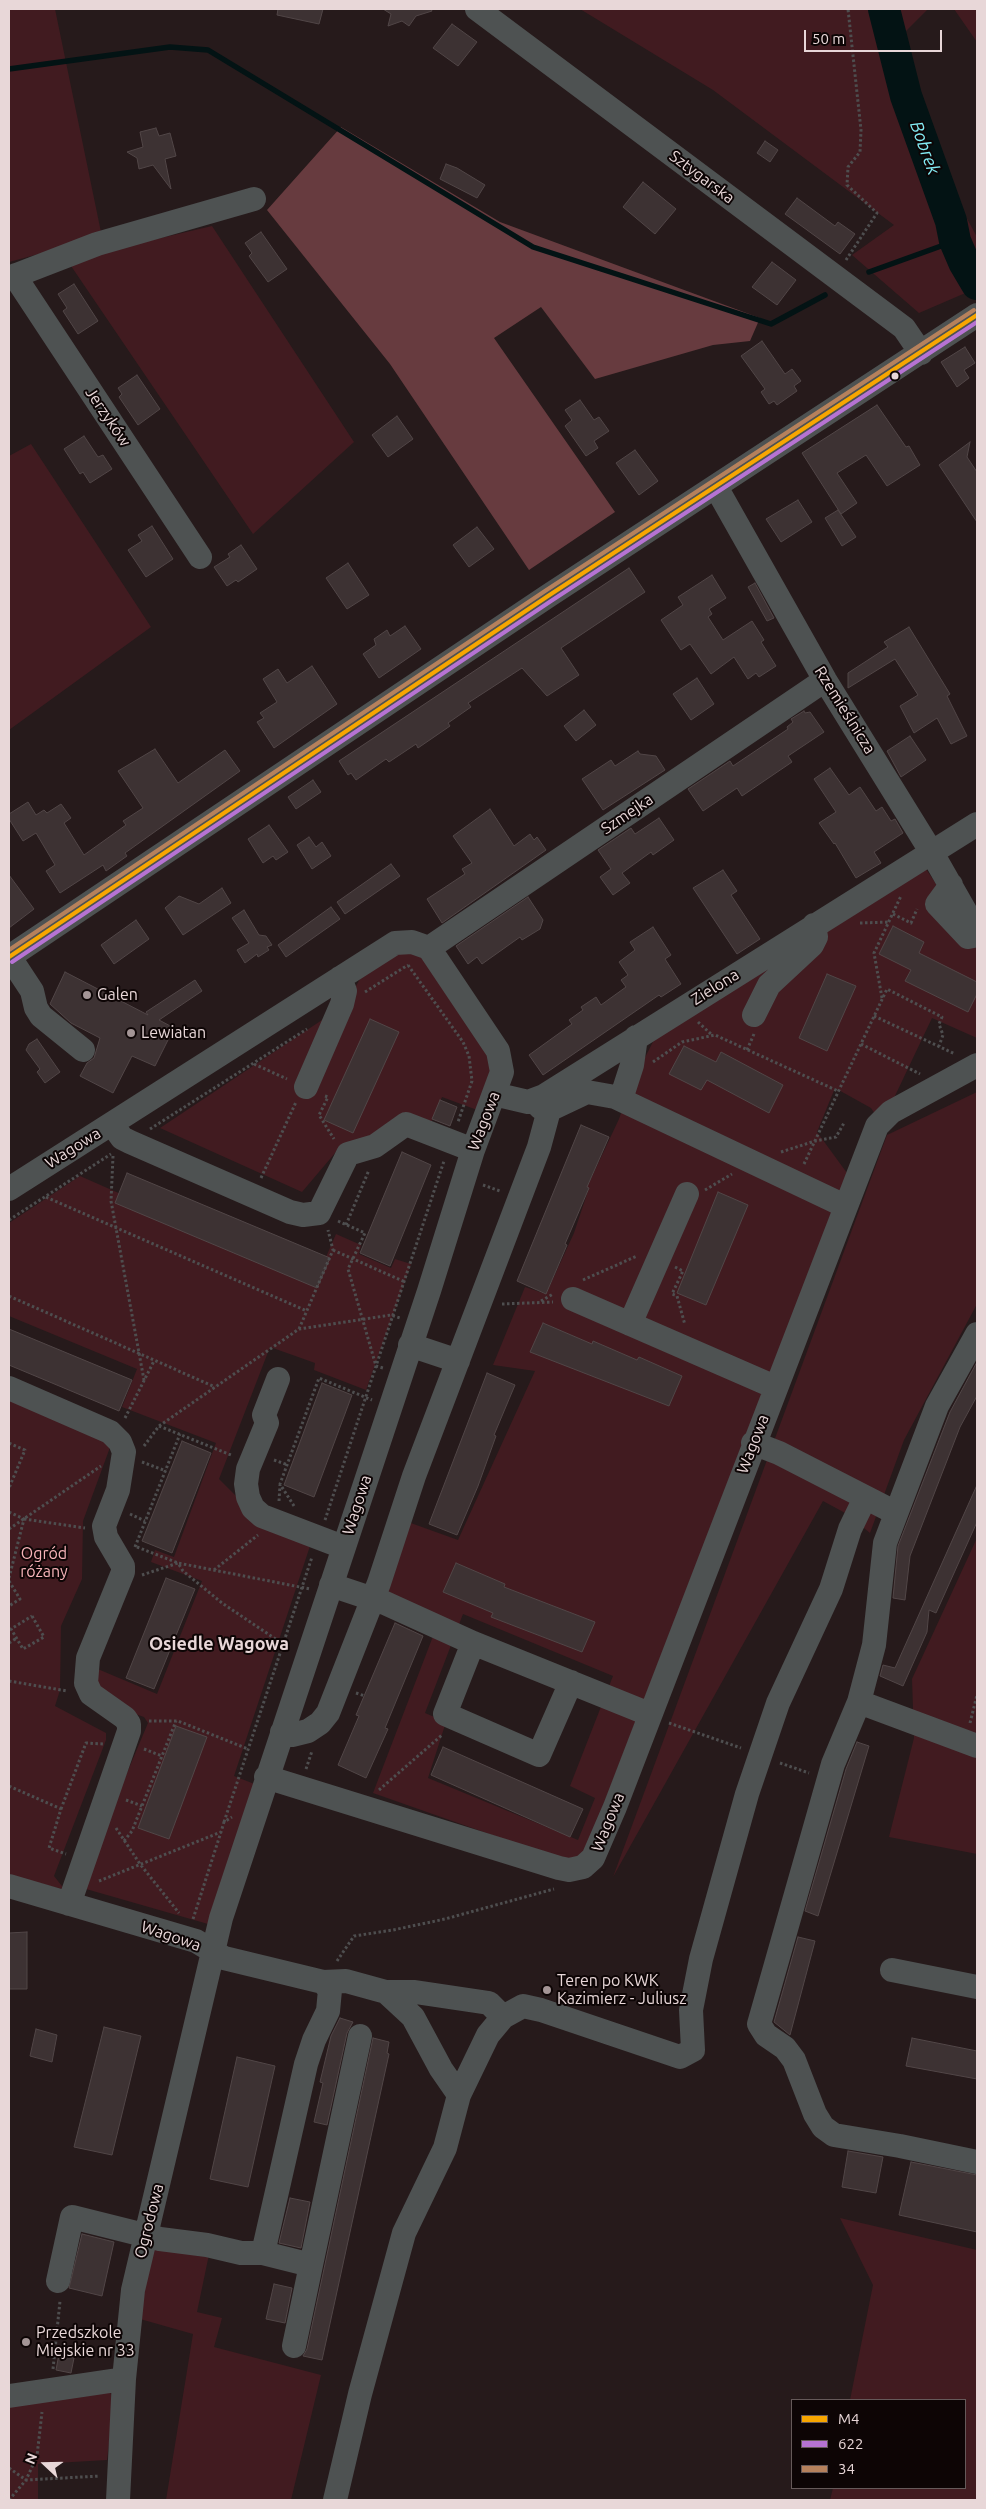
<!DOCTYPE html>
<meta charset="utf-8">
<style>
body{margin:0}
#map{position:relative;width:986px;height:2509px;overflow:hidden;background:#261a1b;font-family:Ubuntu,sans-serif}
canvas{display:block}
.frame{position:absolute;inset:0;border:10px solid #e8d7d8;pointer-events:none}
.legend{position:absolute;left:791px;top:2399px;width:175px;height:90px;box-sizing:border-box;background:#0d0505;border:1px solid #655959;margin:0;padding:6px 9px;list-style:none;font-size:15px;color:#e8d7d8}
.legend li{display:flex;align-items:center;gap:10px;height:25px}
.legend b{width:25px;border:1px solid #655959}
.north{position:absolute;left:20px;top:2439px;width:50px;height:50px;-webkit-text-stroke:4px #0d0505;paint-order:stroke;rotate:291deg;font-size:14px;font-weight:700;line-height:20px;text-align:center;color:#e8d7d8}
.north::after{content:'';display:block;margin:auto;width:18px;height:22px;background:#e8d7d8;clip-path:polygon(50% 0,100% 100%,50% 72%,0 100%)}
.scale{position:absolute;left:804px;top:30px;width:138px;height:22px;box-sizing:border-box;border:2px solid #e8d7d8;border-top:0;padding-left:6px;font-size:15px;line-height:18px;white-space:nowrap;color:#e8d7d8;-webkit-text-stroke:4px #0d0505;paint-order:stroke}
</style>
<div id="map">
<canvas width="986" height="2509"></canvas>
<div class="frame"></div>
<ul class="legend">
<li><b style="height:6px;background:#f7a600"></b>M4</li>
<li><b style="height:6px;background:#b673d3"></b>622</li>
<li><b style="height:6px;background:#b6815c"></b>34</li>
</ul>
<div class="north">N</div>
<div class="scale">50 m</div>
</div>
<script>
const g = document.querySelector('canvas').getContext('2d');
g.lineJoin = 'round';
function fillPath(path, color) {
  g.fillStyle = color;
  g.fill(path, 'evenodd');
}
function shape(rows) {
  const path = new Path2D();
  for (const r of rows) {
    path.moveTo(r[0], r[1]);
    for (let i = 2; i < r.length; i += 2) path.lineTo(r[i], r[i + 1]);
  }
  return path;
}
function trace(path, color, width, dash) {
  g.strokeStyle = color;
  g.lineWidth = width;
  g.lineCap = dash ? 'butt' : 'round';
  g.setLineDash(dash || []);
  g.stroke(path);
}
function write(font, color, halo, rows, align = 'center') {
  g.font = font + ' Ubuntu,sans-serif';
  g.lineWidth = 4;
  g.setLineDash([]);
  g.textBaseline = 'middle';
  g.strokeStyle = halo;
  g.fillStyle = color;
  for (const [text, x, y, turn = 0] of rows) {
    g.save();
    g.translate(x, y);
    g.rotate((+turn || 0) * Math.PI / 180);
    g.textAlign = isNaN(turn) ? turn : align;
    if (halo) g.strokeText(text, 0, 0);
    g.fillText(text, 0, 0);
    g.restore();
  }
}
fillPath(shape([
 [9,9,55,9,102,237,9,262],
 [580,9,928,9,904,33,945,178,977,237,977,288,919,313,852,255,894,225,713,90],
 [954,9,977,9,977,42],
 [212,226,354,442,253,534,67,260],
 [31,444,151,627,9,730,9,456],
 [924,866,977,945,977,1038,932,1018,894,1098,875,1114,871,1108,835,1088,817,1132,847,1173,580,1866,373,1793,440,1618,381,1592,408,1522,458,1540,535,1371,493,1365,525,1287,546,1294,574,1233,589,1188,587,1187,619,1119,630,1087,659,1030],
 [463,1614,613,1676,570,1786,595,1798,578,1840,428,1778,446,1722,425,1713],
 [402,949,433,962,497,1067,480,1111,442,1097,431,1123,367,1142,341,1146,302,1192,160,1128,346,1004,361,977],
 [977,1092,977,1304,904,1440,870,1533,847,1514,823,1501,613,1877,887,1135],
 [80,1176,316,1280,336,1234,361,1245,359,1254,391,1268,395,1259,411,1264,366,1390,314,1370,315,1363,270,1347,219,1479,264,1524,311,1543,234,1776,257,1785,208,1924,79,1887,148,1723,144,1717,115,1707,98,1697,93,1667,157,1694,202,1581,151,1562,155,1550,174,1557,216,1443,122,1407,137,1369,9,1316,9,1223],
 [9,1386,116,1431,83,1521,82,1579,61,1626,60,1690,55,1706,106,1733,106,1740,54,1876,65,1890,9,1875],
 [977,1538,977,1854,889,1837,914,1738,912,1679],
 [840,2218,977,2250,977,2500,830,2500,833,2488,965,2488,965,2400,850,2400,873,2285],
 [154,2228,212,2240,197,2312,222,2318,214,2347,321,2375,291,2500,166,2500,193,2334,140,2319],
 [109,2389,114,2402,107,2460,38,2464,38,2500,9,2500,9,2404]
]), '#411b20');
fillPath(shape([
 [341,127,500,222,760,318,750,341,713,345,595,379,541,307,494,338,615,512,529,570,390,364,267,210]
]), '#673b3f');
trace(shape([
 [9,69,170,47,208,50,533,247,771,324,825,295],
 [869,272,955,241]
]), '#031314', 5.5);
trace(shape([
 [884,9,906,96,951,221,955,241,964,262,977,284]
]), '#031314', 32);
const building = shape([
 [278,9,323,9,319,24,277,15,278,9],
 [383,9,431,9,432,11,416,16,409,26,402,21,388,26,391,14,383,9],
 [452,24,477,42,458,66,433,48,452,24],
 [156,128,159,136,170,133,176,156,165,159,171,189,153,165,139,169,137,158,127,152,143,147,140,132,156,128],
 [765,141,778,150,770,162,757,153,765,141],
 [446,164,457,168,485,185,477,198,440,179,446,164],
 [643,182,676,209,655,234,623,207,643,182],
 [797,198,835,226,838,222,855,234,840,254,785,214,797,198],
 [261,232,287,269,268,282,249,256,252,253,245,243,261,232],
 [772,262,796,280,777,305,752,287,772,262],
 [74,284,98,321,78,334,63,311,67,308,58,294,74,284],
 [762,341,785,374,792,369,801,381,794,386,797,391,777,405,774,401,769,404,761,392,765,389,741,356,762,341],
 [965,347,975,363,964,370,969,378,957,387,941,362,965,347],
 [137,375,160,409,138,425,119,397,122,394,118,388,137,375],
 [580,400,594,420,599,417,609,431,594,441,598,448,586,456,565,426,572,420,565,410,580,400],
 [877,405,906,447,909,446,920,465,887,486,866,455,837,473,857,503,841,514,802,453,877,405],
 [397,416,413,439,388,457,372,435,397,416],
 [84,436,98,457,103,455,112,469,90,483,83,472,80,474,64,449,84,436],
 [970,442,967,457,977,472,977,522,939,465,970,442],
 [635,450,658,481,639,495,616,463,635,450],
 [798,500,812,522,781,542,766,519,798,500],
 [838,510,856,537,842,546,825,518,838,510],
 [152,526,173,559,146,577,128,550,142,541,138,535,152,526],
 [477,527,494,549,469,567,453,545,477,527],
 [241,545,257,569,238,582,236,580,227,586,214,567,230,557,228,554,241,545],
 [348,563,369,595,347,609,326,578,348,563],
 [629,568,645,592,561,648,579,675,547,696,522,668,468,703,471,707,448,723,450,726,418,748,416,744,389,762,386,759,356,780,351,773,348,775,339,761,629,568],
 [712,575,726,598,709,609,712,614,708,617,723,640,752,621,764,640,761,642,776,666,759,677,756,673,748,679,734,657,711,674,690,644,681,650,661,620,683,605,678,597,712,575],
 [755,583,774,618,767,621,748,587,755,583],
 [405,626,421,649,379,678,363,654,376,645,374,639,387,630,390,636,405,626],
 [909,627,950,694,947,696,967,736,951,744,937,718,914,733,900,706,918,695,895,659,848,688,848,673,888,647,884,642,909,627],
 [312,666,337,704,274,748,257,722,264,718,260,713,277,702,263,679,278,669,287,683,312,666],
 [697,678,714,704,691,720,673,694,697,678],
 [584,710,596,725,576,741,564,726,584,710],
 [804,711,805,713,810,712,824,732,788,756,792,762,742,796,737,788,703,811,688,789,730,761,733,766,788,729,787,727,793,722,791,719,804,711],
 [910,736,926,760,901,777,887,751,910,736],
 [155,749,178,783,225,750,240,771,125,853,127,856,106,871,103,865,60,893,46,871,55,865,36,833,23,841,9,819,9,814,28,802,36,815,44,810,47,813,61,804,71,818,64,823,84,855,126,825,123,821,143,808,118,771,155,749],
 [638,751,640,754,656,756,665,770,603,810,582,779,611,760,615,766,638,751],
 [830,768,849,795,860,787,876,811,882,807,891,821,895,819,903,833,874,852,881,863,856,878,835,843,834,844,819,823,836,812,814,779,830,768],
 [313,780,321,792,296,809,288,797,313,780],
 [490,809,514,846,530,834,534,840,537,837,546,850,442,923,427,899,465,874,462,869,472,863,453,836,490,809],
 [659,818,674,840,653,855,651,852,622,873,630,883,613,895,600,877,611,869,598,850,631,828,635,834,659,818],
 [269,825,288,852,276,860,273,856,263,863,248,839,269,825],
 [309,837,316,847,322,842,331,856,312,869,297,845,309,837],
 [391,864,400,876,345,914,337,902,391,864],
 [723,870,737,891,731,895,760,939,737,954,693,888,723,870],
 [9,875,34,909,9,928,9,875],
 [222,888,231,903,183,935,165,908,179,896,199,904,222,888],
 [528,897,543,920,540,929,522,940,520,937,482,964,477,957,468,964,456,946,528,897],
 [331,907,340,919,286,957,278,945,331,907],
 [244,910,259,935,266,936,272,945,267,947,269,950,258,957,257,954,245,963,237,950,249,943,232,918,244,910],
 [136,920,149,939,114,964,101,945,136,920],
 [893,926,924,942,919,953,977,982,977,994,968,1012,905,981,911,970,879,954,893,926],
 [653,927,671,955,665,959,681,984,661,997,659,995,543,1075,529,1055,572,1024,569,1020,583,1010,581,1007,596,997,601,1005,626,987,621,980,628,975,619,962,635,950,630,942,653,927],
 [65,972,148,1015,146,1012,195,980,202,991,159,1020,174,1028,155,1066,132,1056,113,1093,80,1076,87,1063,94,1058,100,1038,71,1023,50,1004,65,972],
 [827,974,856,986,827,1051,799,1038,827,974],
 [370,1019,399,1032,353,1133,324,1120,370,1019],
 [37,1039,60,1072,45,1083,37,1072,40,1069,26,1050,29,1044,37,1039],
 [684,1046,716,1062,721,1052,783,1085,769,1113,707,1080,701,1090,669,1074,684,1046],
 [440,1100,457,1107,450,1126,432,1119,440,1100],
 [581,1125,609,1137,587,1187,589,1188,565,1244,567,1245,546,1294,517,1281,581,1125],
 [402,1152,431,1165,390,1266,360,1253,402,1152],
 [127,1173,330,1258,317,1288,115,1203,127,1173],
 [718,1192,748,1205,706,1305,677,1293,718,1192],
 [543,1323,592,1344,593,1341,637,1360,639,1357,682,1376,669,1406,530,1352,543,1323],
 [9,1329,132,1380,119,1411,9,1365,9,1329],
 [977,1362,977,1396,960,1427,910,1556,905,1600,893,1598,898,1546,950,1412,977,1362],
 [487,1373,515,1385,494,1435,496,1436,478,1486,457,1535,429,1524,487,1373],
 [322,1383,352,1395,314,1497,284,1485,322,1383],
 [182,1441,211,1453,172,1553,142,1541,182,1441],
 [977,1485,977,1522,936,1613,929,1610,927,1632,903,1686,880,1676,883,1665,895,1668,977,1485],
 [456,1563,505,1584,504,1587,595,1622,582,1652,491,1617,493,1613,443,1592,456,1563],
 [166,1578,195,1589,154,1689,126,1678,166,1578],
 [395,1623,423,1636,385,1728,388,1729,366,1778,338,1765,359,1716,356,1715,395,1623],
 [176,1726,207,1737,169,1839,138,1828,176,1726],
 [857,1742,869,1746,818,1916,805,1911,846,1769,857,1742],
 [443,1747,583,1809,570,1837,431,1775,443,1747],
 [27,1932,27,1989,9,1989,9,1933,27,1932],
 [798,1937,815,1941,790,2035,774,2022,798,1937],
 [340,2018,353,2022,347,2033,327,2125,314,2122,323,2083,320,2082,331,2036,340,2018],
 [104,2027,141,2036,112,2155,74,2147,104,2027],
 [36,2029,57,2035,52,2062,30,2056,36,2029],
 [373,2038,389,2042,387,2053,389,2054,322,2360,303,2356,307,2349,373,2038],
 [912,2038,977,2051,977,2079,906,2066,912,2038],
 [237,2057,275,2066,248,2187,210,2179,237,2057],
 [848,2151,883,2157,876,2193,842,2187,848,2151],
 [911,2162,977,2175,977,2232,899,2215,911,2162],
 [290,2198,310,2202,301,2248,279,2243,290,2198],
 [82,2234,114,2242,102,2296,69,2288,82,2234],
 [274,2284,292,2288,285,2323,266,2319,274,2284],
 [59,2354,74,2358,71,2373,56,2370,59,2354]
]);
fillPath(building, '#3d3233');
trace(building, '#514647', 1);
trace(shape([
 [846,260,877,213,847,185,848,167,860,152,861,130,848,9],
 [893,914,911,923,917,909],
 [860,923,889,922],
 [408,965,463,1042,469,1056,472,1081,458,1122],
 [365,992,408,965],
 [882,998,874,953,901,896],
 [874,1016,955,1054],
 [698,1022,712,1035],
 [861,1044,920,1074],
 [747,1050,754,1034],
 [653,1062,682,1042,715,1035,838,1091],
 [254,1064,287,1079],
 [325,1096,328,1097,319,1115,334,1139],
 [150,1129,307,1029],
 [781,1152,815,1141,836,1137,844,1123],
 [113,1156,111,1201,144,1380],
 [804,1164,887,989,942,1017,939,1024,943,1035,939,1046],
 [261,1178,296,1102],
 [483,1185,500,1191],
 [705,1190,732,1174],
 [46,1197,307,1311],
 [9,1220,111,1154],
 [338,1221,365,1233,348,1269,376,1366,383,1368],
 [346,1225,369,1170],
 [333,1250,405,1282],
 [675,1267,683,1271,672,1294,677,1296,685,1325],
 [583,1280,637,1256],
 [9,1296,215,1387],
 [541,1301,553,1294],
 [502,1304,553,1302],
 [299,1329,333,1250,328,1230],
 [125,1418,154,1361],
 [159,1426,231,1455],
 [9,1443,25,1450,9,1488],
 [144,1446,159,1426,299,1329,391,1315,400,1318],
 [274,1460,288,1465],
 [142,1462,166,1471],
 [279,1501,280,1485],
 [294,1506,280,1484,319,1378,372,1400],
 [9,1512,24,1519,9,1578],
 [130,1514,145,1521],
 [24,1519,85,1528],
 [325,1520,444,1161],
 [9,1529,101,1466],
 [135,1547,180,1434],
 [137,1547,178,1563,310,1589],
 [214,1570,258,1535],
 [142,1575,178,1563,183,1571,222,1603,280,1642,291,1646],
 [9,1581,20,1599,9,1606],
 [32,1616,44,1637,23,1649,11,1629,32,1616],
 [9,1643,17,1638],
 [9,1681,67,1691],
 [356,1693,365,1696],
 [149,1721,178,1721,248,1749],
 [669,1723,741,1748],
 [970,1723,977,1695],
 [144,1749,162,1756],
 [780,1763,809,1773],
 [306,1769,312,1751],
 [9,1786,61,1809,49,1848,66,1854],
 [379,1790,442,1735],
 [126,1800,142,1806],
 [61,1809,86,1743,104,1744],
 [224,1822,312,1557],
 [116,1828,140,1864,179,1913],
 [124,1841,132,1831,176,1721],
 [99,1881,221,1832,224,1822,232,1817],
 [193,1919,221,1832],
 [337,1961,354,1936,393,1930,445,1919,554,1889],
 [53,2369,60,2301],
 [9,2468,26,2480,100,2476],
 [9,2500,26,2480,37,2456,42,2412]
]), '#4e4e4f', 3, [2.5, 2.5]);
trace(shape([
 [477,9,904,328,921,353],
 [16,275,20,284,200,557],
 [9,278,97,244,254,199],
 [716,487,825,680,932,853,977,932],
 [951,885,937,904,968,937,973,936],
 [429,948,825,680],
 [9,956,32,991,36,1008,41,1016,83,1050],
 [9,957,548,596,977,315],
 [754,1015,769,985,812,945,816,937,814,925],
 [306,1087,342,1004,345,991,340,978],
 [494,1094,528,1102,544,1096,977,824],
 [621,1099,632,1065,636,1037],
 [536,1103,541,1108,549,1110,587,1092,615,1097,845,1206],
 [112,1124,122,1138,130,1142,290,1212,303,1215,319,1213,348,1154,375,1146,406,1124,473,1150],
 [9,1189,395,943,412,942,429,948,498,1051,502,1072,473,1150,429,1291,221,1918,133,2290,124,2379,118,2500],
 [573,1299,775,1387],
 [630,1324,687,1194],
 [977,1334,937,1406,885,1543,874,1645,859,1702,833,1764,759,2024,766,2035,785,2048,794,2060,815,2114,823,2127,834,2135,900,2146,977,2162],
 [410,1345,458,1361],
 [278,1379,264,1415,267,1423,248,1469,246,1484,248,1497,253,1508,262,1516,343,1547],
 [9,1388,110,1432,120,1442,124,1452,118,1490,104,1526,106,1537,123,1566,123,1572,88,1658,86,1683,91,1694,125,1718,129,1724,129,1731,69,1904],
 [753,1443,779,1453,896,1513],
 [331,1585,385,1603,473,1643,649,1714],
 [473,1643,445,1714,539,1755,571,1682],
 [859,1702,977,1746],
 [282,1732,292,1735,308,1731,320,1723,328,1713,379,1583,414,1476,539,1147,549,1110],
 [266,1777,559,1868,569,1870,583,1867,593,1858,615,1807,877,1126,891,1112,977,1065],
 [9,1886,196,1941,224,1958,323,1982,346,1981,386,1992,413,2017,441,2069,459,2095,445,2148,404,2233,360,2394,335,2500],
 [892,1970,977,1987],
 [386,1992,415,1992,489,2003,503,2017],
 [459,2095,488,2035,503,2017,523,2006,541,2010,680,2057,693,2050,691,2010,701,1959,747,1794,778,1703,831,1589,850,1529,865,1498],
 [263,2253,311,2265,360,2036],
 [58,2281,72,2217,160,2239,207,2245,241,2253,263,2253,306,2064,314,2040,328,2011,330,1990,323,1982],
 [294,2346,311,2265],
 [9,2396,124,2379]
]), '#4e5252', 24);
trace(shape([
 [9,957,548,596,977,315]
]), '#f7a600', 4);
trace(shape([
 [12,962,551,601,977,322]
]), '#b673d3', 4);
trace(shape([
 [9,950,545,591,974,310]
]), '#b6815c', 4);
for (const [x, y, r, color] of [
 [895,376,4.5,"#e8d7d8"],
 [87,995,5,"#a49596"],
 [131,1033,5,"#a49596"],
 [547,1990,5,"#a49596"],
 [26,2342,5,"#a49596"]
]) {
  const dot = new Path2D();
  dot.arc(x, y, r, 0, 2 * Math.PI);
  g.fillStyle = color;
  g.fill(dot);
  trace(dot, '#0d0505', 2);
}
write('16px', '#e8d7d8', '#0d0505', [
 ["Sztygarska",702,177,37],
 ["Jerzyków",108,417,56],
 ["Rzemieślnicza",845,710,58],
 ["Szmejka",627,814,-34],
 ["Zielona",715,987,-32],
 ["Wagowa",484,1121,-69],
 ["Wagowa",73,1148,-32],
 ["Wagowa",753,1444,-69],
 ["Wagowa",357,1505,-72],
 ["Wagowa",608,1822,-68],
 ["Wagowa",171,1936,19],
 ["Ogrodowa",149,2221,-76]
]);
write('16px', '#e8d7d8', '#0d0505', [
 ["Galen",97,995],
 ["Lewiatan",141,1033],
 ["Teren po KWK",557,1981],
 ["Kazimierz - Juliusz",557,1999],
 ["Przedszkole",36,2333],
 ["Miejskie nr 33",36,2351]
], 'left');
write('16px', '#f7b4b9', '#0d0505', [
 ["Ogród",44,1554],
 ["różany",44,1572]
]);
write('italic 18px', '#83ecf4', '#0d0505', [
 ["Bobrek",925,148,70]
]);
write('bold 18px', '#e8d7d8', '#0d0505', [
 ["Osiedle Wagowa",219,1644]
]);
</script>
